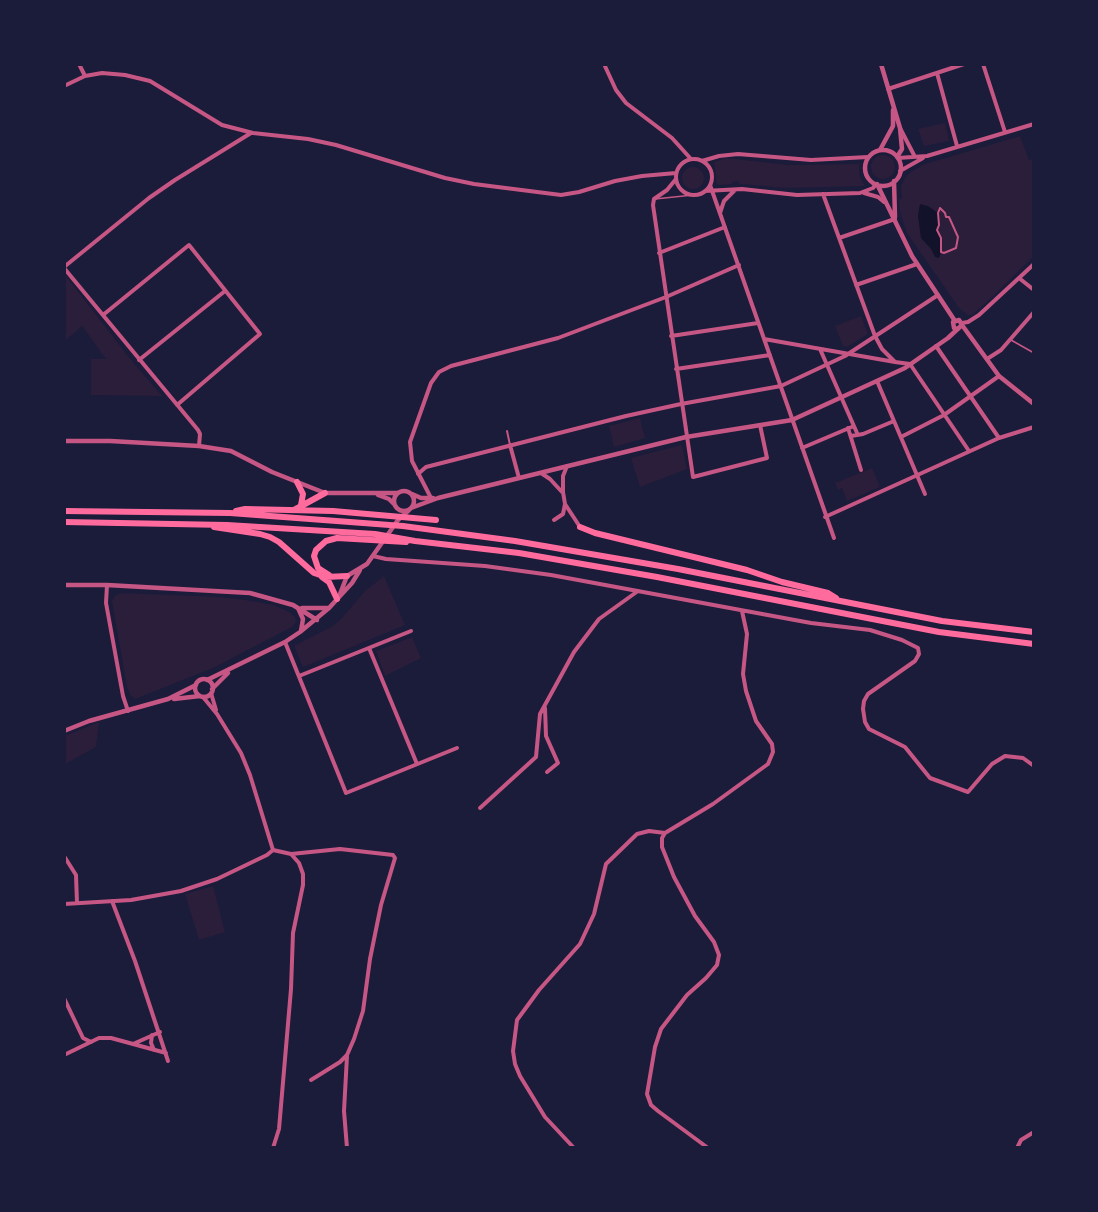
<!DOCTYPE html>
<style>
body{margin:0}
#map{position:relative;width:1098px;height:1212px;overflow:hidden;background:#1b1b3a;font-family:"Titillium Web",sans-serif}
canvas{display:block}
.frame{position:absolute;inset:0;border:66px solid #1b1b3a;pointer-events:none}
</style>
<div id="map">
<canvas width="1098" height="1212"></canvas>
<div class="frame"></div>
</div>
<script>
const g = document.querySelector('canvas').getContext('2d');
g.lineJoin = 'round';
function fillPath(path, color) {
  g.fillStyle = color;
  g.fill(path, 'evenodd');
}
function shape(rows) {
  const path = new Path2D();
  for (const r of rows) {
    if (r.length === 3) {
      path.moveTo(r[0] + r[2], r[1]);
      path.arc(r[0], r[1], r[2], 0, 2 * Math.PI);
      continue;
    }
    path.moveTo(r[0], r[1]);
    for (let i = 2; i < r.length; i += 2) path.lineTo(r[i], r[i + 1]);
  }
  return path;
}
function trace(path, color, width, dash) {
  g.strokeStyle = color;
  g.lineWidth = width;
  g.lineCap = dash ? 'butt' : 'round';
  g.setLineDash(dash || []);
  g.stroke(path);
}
fillPath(shape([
 [945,123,949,141,924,146,918,129],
 [1020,136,1029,160,1033,159,1033,257,989,300,972,315,968,315,959,308,907,233,900,212,899,200,902,198,901,186,907,175,922,165],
 [883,167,12],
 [726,158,788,165,859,164,859,175,865,186,787,188,740,184,738,181,732,182,732,184,718,185,717,184,714,162],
 [693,178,11],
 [66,276,131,360,162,396,91,395,91,359,106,359,82,326,65,341],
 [861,316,868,334,847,347,843,346,835,326],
 [640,418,645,438,614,447,609,426],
 [682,445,687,469,640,487,631,458],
 [872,468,880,487,847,501,842,488,838,490,835,483],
 [384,576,405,625,303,667,294,646,331,627,341,619,365,591],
 [121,593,219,597,245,600,274,605,289,612,295,617,296,622,292,627,215,667,135,699,130,695,127,687,112,601,115,596],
 [412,637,421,658,385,676,376,651],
 [99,722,96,747,65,764,65,736],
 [213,886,225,932,199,940,185,894]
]), '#2a1e3b');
fillPath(shape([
 [920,204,928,206,938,213,939,225,937,230,941,238,941,252,939,258,935,257,931,249,921,238,918,216]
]), '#12122b');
trace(shape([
 [655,199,693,195],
 [1011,340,1034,353]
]), '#c65784', 1.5);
trace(shape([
 [940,208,945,213,946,217,949,217,958,237,956,248,944,253,941,252,941,238,937,230,939,225,938,213,940,208],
 [507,431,510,445]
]), '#c65784', 2);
trace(shape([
 [79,64,85,76],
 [604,64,616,90,626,103,672,138,691,159],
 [983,64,1005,132],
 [937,73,957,146],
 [64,86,85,76,102,73,125,75,150,81,222,125,253,133,308,139,336,145,445,178,474,184,561,195,579,192,615,181,642,176,676,173],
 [888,89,964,64],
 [900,128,915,157],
 [898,158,927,156,1034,124],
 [694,177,18],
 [702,161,719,156,738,154,811,160,868,157],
 [900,171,923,158],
 [676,179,667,190,654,199,653,205,693,477,767,458,760,425],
 [710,185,834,538],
 [705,191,742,189,797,195,860,193,873,188,876,184],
 [864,193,878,197,884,202],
 [823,194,875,336,882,349,895,362,910,364,969,451],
 [720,213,724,201,735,190],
 [839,238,895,219],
 [659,253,725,227],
 [64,267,149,198,175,180,251,133],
 [64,268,198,430,200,434,199,446],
 [1019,278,1034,290],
 [856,285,917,264],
 [103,315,189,245,260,334,177,405],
 [962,323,968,322,979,315,1034,264],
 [671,336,758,323],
 [764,339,895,362],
 [936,346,999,438],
 [820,349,857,433],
 [987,359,1001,350,1034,312],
 [139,360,225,291],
 [676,369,770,355],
 [877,381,925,494],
 [848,428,861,470],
 [851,436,863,434,894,421],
 [901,437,944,415,999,376],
 [510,445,519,478],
 [802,448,854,426],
 [567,466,563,476,563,492,565,504,580,527],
 [541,473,550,479,562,492],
 [418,474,426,467,626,416,681,404,781,386,845,356,938,295],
 [431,498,412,461,410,442,431,383,439,372,451,366,558,338,666,297,739,265],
 [825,517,999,438,1034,427],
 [554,520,563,514,565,504],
 [373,556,386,559,485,566,551,575,811,623,870,630,902,640,918,648,919,654,915,661,868,694,864,701,863,709,865,722,869,729,905,747,930,778,968,792,992,764,1005,756,1023,758,1034,766],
 [107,585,106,603,123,696,128,711],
 [285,642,346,793,457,748],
 [369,648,417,764],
 [299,676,411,631],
 [211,693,216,710],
 [203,697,217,714,241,753,250,775,273,850],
 [545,708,546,736,558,763,547,772],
 [480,808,536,757,540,714,574,652,599,619,638,591],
 [273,850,291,854,340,849,393,855,395,858,381,905,370,959,363,1011,354,1039,347,1055,340,1062,311,1080],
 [64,856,76,875,77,903],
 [112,901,135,961,168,1061],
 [64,904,131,900,181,891,217,879,267,855,273,850],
 [64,998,83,1038,91,1042],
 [152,1035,151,1043,154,1050],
 [133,1044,160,1032],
 [64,1055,99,1038,111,1038,166,1053],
 [347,1056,344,1111,347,1148],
 [273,1148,279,1129,291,989,293,933,303,885,303,874,299,863,291,854],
 [574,1148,545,1117,520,1076,515,1064,513,1051,517,1020,539,990,580,944,594,914,606,864,637,834,649,831,665,833],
 [708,1148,658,1111,651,1105,647,1094,655,1047,661,1029,687,995,706,978,717,965,719,955,714,942,695,916,674,877,662,847,662,838,665,833,713,804,768,764,773,752,772,744,756,721,746,691,743,674,747,634,742,611],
 [1017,1148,1021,1140,1034,1132]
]), '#c65784', 4);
trace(shape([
 [881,64,900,128,902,149,897,157],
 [880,150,893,126,893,110],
 [883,168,18],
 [894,181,895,217],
 [877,184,912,256,955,321],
 [962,325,999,376,1034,404],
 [958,329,954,328,953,322,959,320,962,325],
 [64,441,110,441,199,446,231,451,272,472,325,493,397,493],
 [404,501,10],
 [412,494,421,498,433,498],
 [378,495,389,499,394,504],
 [411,508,438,498,686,437,792,420,905,368,948,338,962,325],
 [64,585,107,585,250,593,293,605,317,620],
 [340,594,347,576,367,564,398,520,409,510],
 [298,608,303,619,301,631],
 [302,608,329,608],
 [204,688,9],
 [207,680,285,642,300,632,329,608,352,583,360,570],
 [212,689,228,673],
 [174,699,200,696],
 [64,731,89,721,168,699,196,685]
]), '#c65784', 4.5);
trace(shape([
 [297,482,303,494,301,505],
 [294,510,325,493],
 [64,511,230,513,403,526,515,541,678,569,942,621,1034,632],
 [236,511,245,509,333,511,436,520],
 [64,522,227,525,375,534,415,541,519,553,657,577,939,632,1034,644],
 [214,527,260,534,270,537,279,542,314,573,326,577,347,576],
 [580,527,595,533,747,570,782,582,828,593,836,598],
 [329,575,318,568,314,556,316,550,326,541,337,538,406,542],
 [322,577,329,582,337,599]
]), '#ff6b9d', 6);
</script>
